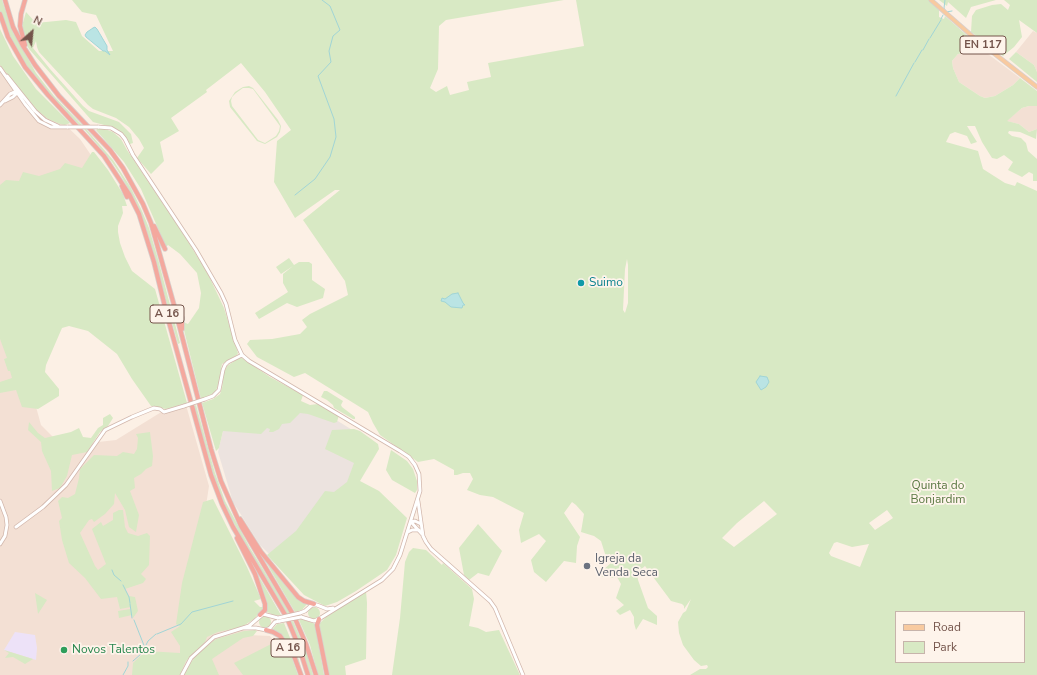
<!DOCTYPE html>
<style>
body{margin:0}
#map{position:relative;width:1037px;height:675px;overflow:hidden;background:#fcf0e5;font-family:"Nunito Sans",sans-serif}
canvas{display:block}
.legend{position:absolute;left:895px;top:611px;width:130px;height:52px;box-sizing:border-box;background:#fef4eb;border:1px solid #c7b4ab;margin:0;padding:5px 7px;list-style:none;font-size:12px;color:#74544b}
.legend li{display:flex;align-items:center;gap:8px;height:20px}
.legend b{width:20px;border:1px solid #c7b4ab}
.north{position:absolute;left:12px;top:12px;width:40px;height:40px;-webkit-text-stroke:3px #fef4eb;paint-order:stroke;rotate:27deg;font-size:11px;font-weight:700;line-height:16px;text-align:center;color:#74544b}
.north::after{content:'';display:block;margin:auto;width:14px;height:18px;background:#74544b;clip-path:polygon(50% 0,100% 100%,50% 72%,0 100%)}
</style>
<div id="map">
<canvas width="1037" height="675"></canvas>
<ul class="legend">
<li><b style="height:5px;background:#f8caa0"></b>Road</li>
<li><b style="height:11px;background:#d8e9c4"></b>Park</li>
</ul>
<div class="north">N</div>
</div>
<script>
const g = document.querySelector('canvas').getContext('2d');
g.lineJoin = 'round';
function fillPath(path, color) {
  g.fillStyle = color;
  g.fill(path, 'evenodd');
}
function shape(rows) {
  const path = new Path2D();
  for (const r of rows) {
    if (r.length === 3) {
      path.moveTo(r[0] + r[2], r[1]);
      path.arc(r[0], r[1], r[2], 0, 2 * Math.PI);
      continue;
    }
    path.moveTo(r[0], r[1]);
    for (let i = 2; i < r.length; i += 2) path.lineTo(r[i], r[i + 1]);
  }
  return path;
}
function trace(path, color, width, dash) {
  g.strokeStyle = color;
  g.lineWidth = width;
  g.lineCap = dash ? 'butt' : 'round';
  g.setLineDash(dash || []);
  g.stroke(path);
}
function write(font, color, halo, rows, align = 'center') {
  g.font = font + ' "Nunito Sans",sans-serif';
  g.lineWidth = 3.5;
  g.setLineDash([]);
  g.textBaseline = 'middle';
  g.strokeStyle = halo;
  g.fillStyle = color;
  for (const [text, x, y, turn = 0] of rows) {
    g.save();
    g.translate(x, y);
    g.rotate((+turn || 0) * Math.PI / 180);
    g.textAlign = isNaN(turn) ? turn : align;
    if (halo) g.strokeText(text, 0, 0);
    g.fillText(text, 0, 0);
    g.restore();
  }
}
fillPath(shape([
 [1033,31,1037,33,1037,72,1034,65,1016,52],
 [0,43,34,95,80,139,93,158,82,175,0,213],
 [973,51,988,54,1020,78,1013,85,995,96,985,98,980,96,959,82,953,68,952,61,958,54],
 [1029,106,1037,106,1037,129,1029,132,1019,124,1006,121,1022,108],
 [0,334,16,334,41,425,62,446,116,440,184,398,209,486,203,525,237,616,248,635,270,636,283,653,290,675,0,675]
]), '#f3e0d4');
fillPath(shape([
 [282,408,328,415,354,431,365,460,335,513,274,559,260,545,233,502,218,452,223,431]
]), '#ece3df');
fillPath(shape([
 [15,632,35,635,37,648,36,660,4,650]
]), '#ede2f8');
fillPath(shape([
 [0,0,2,0,13,32,36,73,54,96,82,125,79,125,40,84,26,66,6,29,0,11],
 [72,0,564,0,446,20,439,26,438,69,430,88,436,92,447,86,450,95,469,90,467,82,491,77,488,63,584,46,576,0,929,0,939,10,939,17,944,19,945,16,988,54,973,51,958,54,952,61,953,68,959,82,980,96,985,98,995,96,1013,85,1020,78,1037,91,1037,106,1029,106,1022,108,1007,121,1019,124,1029,132,1037,129,1036,139,1020,132,1009,131,1008,133,1012,136,1021,138,1026,143,1028,151,1037,159,1037,181,1033,181,1033,174,1029,172,1022,177,1008,170,1013,162,1004,155,997,159,992,158,982,142,975,126,967,126,977,142,971,144,967,136,955,132,950,134,946,142,978,151,983,169,1005,183,1015,186,1017,182,1037,191,1037,675,690,675,700,669,706,669,708,667,707,665,701,666,694,660,683,645,679,633,678,622,683,613,686,611,691,599,684,609,684,606,682,604,671,601,645,566,637,573,638,580,648,608,657,616,657,625,643,619,636,630,634,623,634,617,630,610,620,615,616,611,624,605,616,598,621,584,617,577,611,578,608,575,602,577,601,572,612,562,606,557,601,541,594,536,581,532,584,514,576,505,572,502,564,513,580,537,577,546,576,563,564,561,546,582,534,572,531,560,546,541,539,534,521,543,519,530,524,513,493,497,480,495,467,490,473,479,470,473,463,473,457,475,454,475,454,470,434,459,418,462,380,435,373,423,368,412,305,373,294,377,257,357,247,344,250,340,272,339,300,334,307,327,302,320,310,314,348,295,345,281,303,220,340,190,335,190,295,218,274,182,277,141,291,130,265,92,241,63,206,90,207,92,171,118,179,131,160,142,164,161,151,174,137,158,144,148,139,139,129,127,116,118,93,109,88,105,39,52,37,47,36,41,33,48,50,69,83,106,89,111,119,122,131,134,133,143,130,144,118,130,108,126,93,122,29,49,23,38,22,26,26,12,36,23,66,20,76,22,82,36,99,51,113,51,96,15,82,12],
 [627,259,628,265,628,303,625,313,623,310,625,269],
 [764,501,777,514,734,547,722,538,737,523],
 [887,510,893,518,875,530,869,523],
 [837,542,852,547,869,544,860,567,831,556,829,553,834,543],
 [896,612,1024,612,1024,662,896,662],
 [939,0,996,0,971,7,966,18,948,2,947,6],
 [1004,0,1037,0,1037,33,1019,20,1022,37,1014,47,1003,56,971,32,972,16,976,10,992,5,1001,4,1008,10,1010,5],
 [0,29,13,56,36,89,70,123,65,125,60,124,48,119,37,110,0,65],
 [1016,52,1034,65,1037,72,1037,82,1009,59],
 [249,86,253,88,278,120,281,126,280,132,277,137,265,144,257,141,230,107,229,101,235,92,243,87],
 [243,88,249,88,253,89,280,126,279,131,276,136,265,143,258,140,232,106,231,101,232,97,236,93],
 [84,129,86,129,113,160,131,188,142,211,149,228,158,259,180,343,178,344,146,229,136,203,120,174,112,162],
 [98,129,105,129,113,132,121,139,127,150,184,235,208,274,224,308,238,353,237,355,222,364,219,382,216,391,211,395,201,399,183,326,183,322,188,324,199,308,201,293,197,273,180,254,168,245,166,247,141,189,124,162,96,130],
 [92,152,94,152,108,170,123,194,127,206,122,206,123,213,118,226,118,232,120,243,125,257,132,271,155,289,187,403,166,409,151,406,132,379,117,354,88,331,69,326,62,328,46,365,45,372,59,389,59,396,38,409,22,407,16,390,0,393,0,382,12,378,10,371,8,371,4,359,7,358,0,339,0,185,6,180,19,181,23,172,39,176,60,169,65,163,82,168],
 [289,258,294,265,299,262,309,262,312,264,312,280,325,289,323,298,297,307,287,303,259,319,255,313,288,292,283,283,283,274,293,266,281,274,276,267],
 [239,358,242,358,270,377,303,395,301,401,310,405,318,404,339,415,337,422,334,423,308,414,300,413,290,423,282,424,279,429,273,432,269,432,270,429,267,428,261,434,223,431,219,448,216,451,202,403,213,399,220,394,222,388,224,372,227,366],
 [324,391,327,391,343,401,341,405,342,407,355,417,355,419,353,419,341,412,334,408,333,405,327,400,321,397],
 [196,405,215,473,225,501,250,548,290,613,287,614,244,542,223,502,214,477,204,442,194,406],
 [110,414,113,418,108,426,100,432,87,452,72,455,67,476,60,488,52,491,51,471,42,451,41,442,28,430,29,422,38,433,45,438,71,432,79,428,83,437,91,438,98,428,103,425,103,418],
 [354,429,360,431,378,444,379,449,360,481,379,491,407,518,396,555,387,570,356,591,337,602,325,606,304,595,267,555,296,531,325,491,334,492,347,482,354,463,325,449,332,430],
 [150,432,153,456,152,466,146,469,141,474,134,478,135,488,130,491,139,515,136,532,129,527,125,510,115,493,114,504,105,514,94,522,92,519,89,520,80,533,95,566,98,570,106,564,92,529,101,522,103,526,113,520,113,513,119,510,123,510,125,527,128,533,138,536,147,533,150,536,149,565,141,574,146,579,143,583,125,589,129,596,135,597,138,611,133,618,132,615,119,618,118,611,130,609,131,612,131,607,120,609,117,597,101,599,85,578,69,563,62,540,59,521,62,518,58,501,62,497,68,498,75,494,79,478,80,469,94,455,117,456,123,452,134,454,137,449,138,438,136,434],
 [391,450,407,461,413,469,417,481,417,490,415,493,392,480,386,470],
 [213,499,247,567,261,599,254,601,260,607,263,607,262,611,259,613,254,619,242,627,218,632,207,637,205,642,186,661,180,675,132,675,133,663,146,651,180,653,180,646,171,632,180,626,176,624,182,583,203,502],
 [478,524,502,551,489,576,478,573,469,580,464,575,459,548],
 [413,548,426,550,442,565,443,563,472,589,474,599,469,626,478,628,486,632,499,630,520,675,392,675,400,618,405,562,409,552],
 [264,559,300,601,307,604,302,610,295,612],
 [258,575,281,615,273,616,270,613,266,612,267,607,257,577],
 [366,591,367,603,366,659,345,666,346,675,329,675,319,625,320,623,326,617],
 [35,593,47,600,38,614],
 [314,613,6],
 [265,622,6],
 [302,619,315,624,324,675,318,675,310,645,299,620],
 [293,621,307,653,313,675,310,675,300,643,290,622],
 [284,623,299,660,303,675,302,675,299,665,281,636,272,630,277,624],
 [255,630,257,631,253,636,243,638,212,659,219,675,184,675,188,666,196,656,207,646,216,639,244,631],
 [279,640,292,658,298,675,243,675,234,663],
 [4,650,20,655,33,659,25,664,13,657,5,658,9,653]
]), '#d8e9c4');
const water = shape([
 [93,28,95,27,97,29,107,46,107,50,110,55,105,51,103,51,86,37,85,35,87,32,93,28],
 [458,293,463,303,465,305,463,305,462,308,451,307,445,302,441,301,442,298,445,299,452,294,458,293],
 [760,376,767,377,769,382,766,387,761,390,756,382,760,376]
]);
fillPath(water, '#bae4e4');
trace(water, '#a1d5d6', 1);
trace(shape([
 [945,0,944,8,946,12,952,11],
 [941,19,943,15],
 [930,38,941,20],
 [923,50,929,39],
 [915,62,922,50],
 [896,96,914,63],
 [295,195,315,179,330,157,336,137,334,119,318,76,331,62,329,51,333,36,340,30,330,6,322,0],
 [112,570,114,575,121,581],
 [123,585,129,597,130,603],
 [130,604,132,618],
 [157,634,181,624,192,612,233,601],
 [145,647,148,641,156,634],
 [133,661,141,654,145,648,134,620],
 [123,675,128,666,128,662]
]), '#a1d5d6', 1);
const secondary = shape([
 [0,68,25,104,39,121,51,127,68,127],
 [7,76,35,111,45,120,58,126],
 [5,101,13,97,18,92],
 [0,105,10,94,17,91],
 [98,127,111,128,121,134,125,139,133,155,196,250,221,293,226,304,235,340,242,355,249,361,400,451,409,457,415,465,419,474,420,491,400,555,393,569,382,580,319,619,314,621,301,617],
 [205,399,213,396,219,390,223,370,225,365,228,362,242,355],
 [0,501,6,517,7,525,5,536,0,544],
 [418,501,423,536,426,542,431,549,490,601,495,608,523,675],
 [411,522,422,534],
 [411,522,415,521,421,524],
 [16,527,43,507,66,485,105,430,132,417,154,408,160,409,164,412,184,406],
 [408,532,412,530,419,530],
 [300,613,305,611,312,605,317,605,327,609,333,608],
 [245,628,256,628,266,630,270,628,275,622,280,621],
 [182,675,191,658,214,637,249,626,263,614,278,618]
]);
const primary = shape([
 [931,0,972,36,1037,87]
]);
const highway = shape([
 [5,0,13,27,23,46,35,65,59,96,110,150,123,168,143,204,151,223,174,305,211,449,221,481,241,526,294,616,306,644,316,675],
 [0,14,8,37,25,67,48,95,104,156,129,194,139,214,154,262,167,315,211,475,222,504,233,527,287,618,299,647,308,675],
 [25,45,20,26,21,14,25,0],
 [122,186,127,197],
 [154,226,165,249],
 [182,329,182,318],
 [240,519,261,552,298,597,304,601,314,604],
 [237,538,255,574,265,604,265,610,260,615],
 [319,619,317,625,327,675],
 [266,630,273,632,280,636,294,656,301,675]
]);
trace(secondary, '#d2b7ac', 4.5);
trace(primary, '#d8cfcd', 5);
trace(highway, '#d8cfcd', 5.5);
trace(secondary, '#fff', 3);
trace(primary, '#f8caa0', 3.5);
trace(highway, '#f4a89e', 4);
const secondaryBridge = shape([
 [68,127,98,127],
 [184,406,205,399],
 [278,618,300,613],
 [280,621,301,617]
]);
trace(secondaryBridge, '#d2b7ac', 4.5, []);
trace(secondaryBridge, '#fff', 3);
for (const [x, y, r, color] of [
 [581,283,4,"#0f9aa8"],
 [587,566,4,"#6b7280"],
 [64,650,4,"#2e9e5b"]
]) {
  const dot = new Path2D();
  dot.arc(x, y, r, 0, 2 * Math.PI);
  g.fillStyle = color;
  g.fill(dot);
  trace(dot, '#fef4eb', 1.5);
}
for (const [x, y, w] of [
 [983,45,46],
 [167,314,34],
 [288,648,34]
]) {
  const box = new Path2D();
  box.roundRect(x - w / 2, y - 9, w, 18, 3);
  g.fillStyle = '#fef4eb';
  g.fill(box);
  trace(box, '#74544b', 1);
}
write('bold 11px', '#74544b', null, [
 ["EN 117",983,45],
 ["A 16",167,314],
 ["A 16",288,648]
]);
write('12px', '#0d838f', '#fef4eb', [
 ["Suimo",589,283]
], 'left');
write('12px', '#5b7943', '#fef4eb', [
 ["Quinta do",938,486],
 ["Bonjardim",938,500]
]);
write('12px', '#5b616d', '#fef4eb', [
 ["Igreja da",595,559],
 ["Venda Seca",595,573]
], 'left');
write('12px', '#27864d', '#fef4eb', [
 ["Novos Talentos",72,650]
], 'left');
</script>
